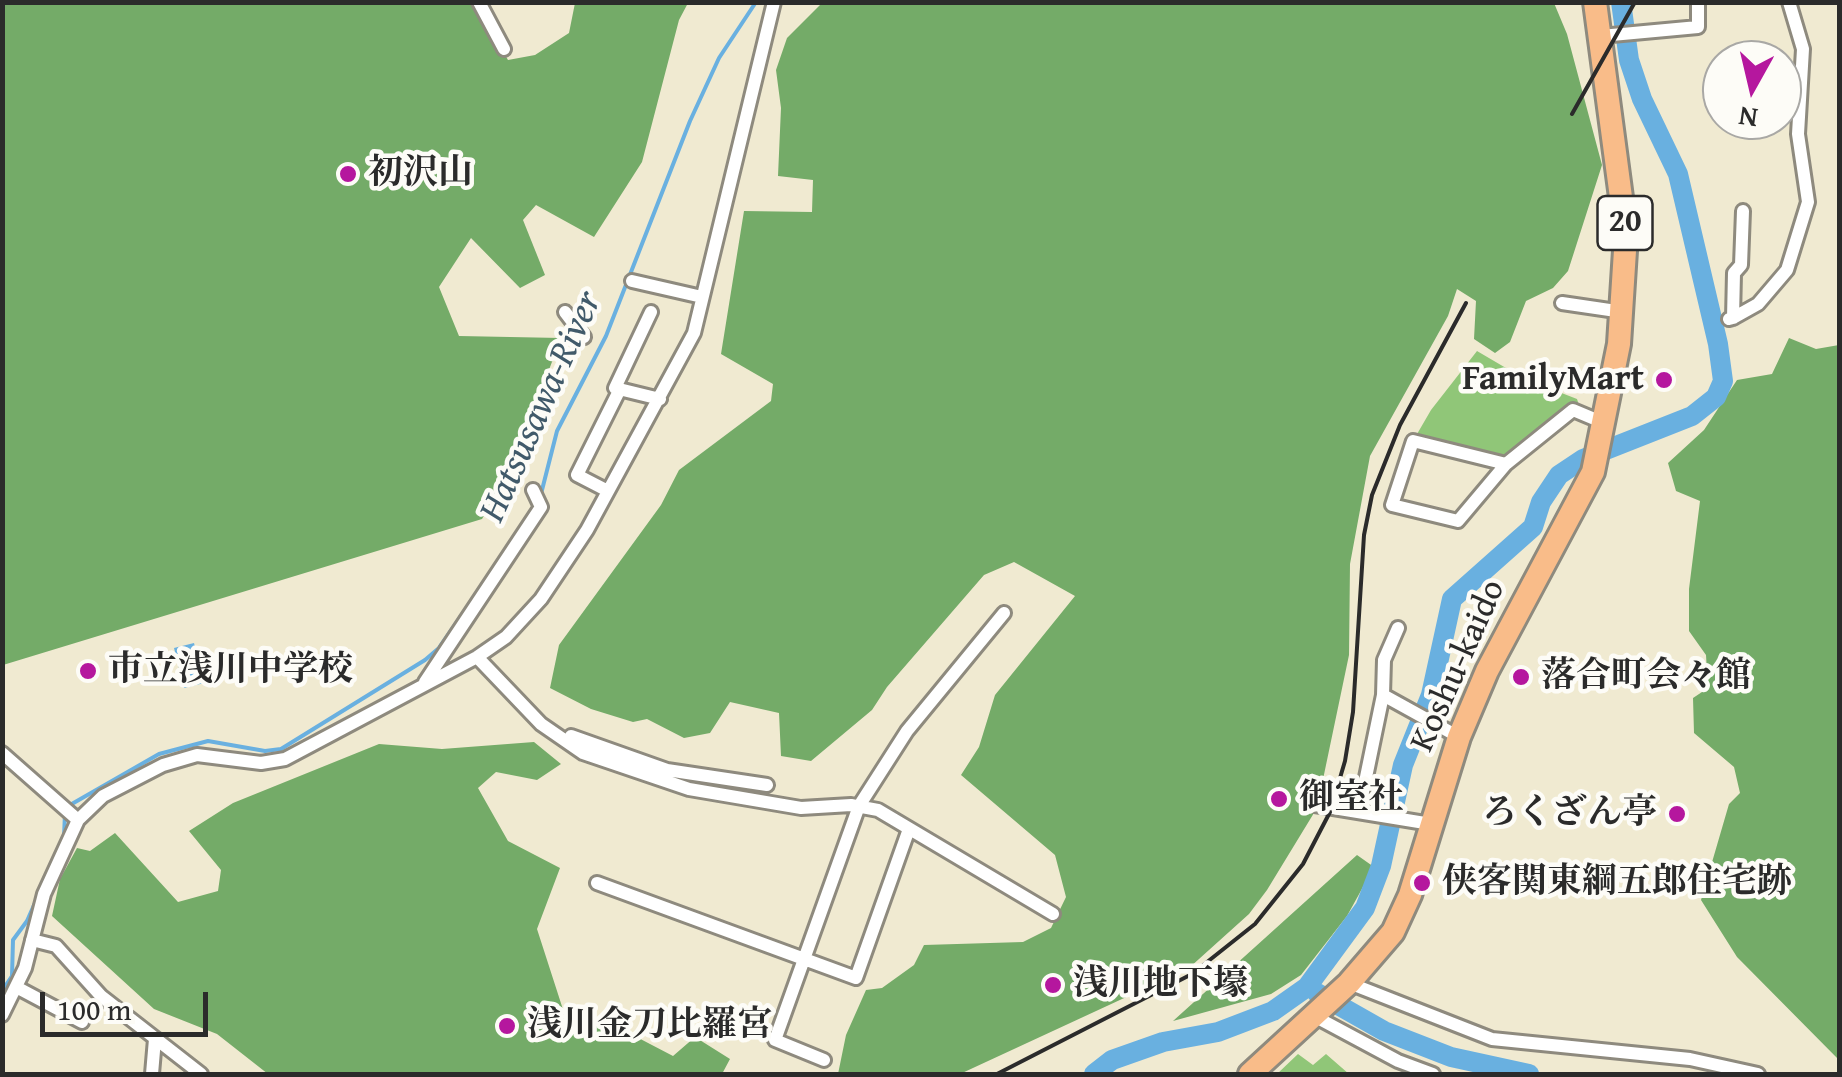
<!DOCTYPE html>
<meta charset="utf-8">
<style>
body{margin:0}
#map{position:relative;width:1842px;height:1077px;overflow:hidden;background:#f0ead1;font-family:"Gentium Book Plus",serif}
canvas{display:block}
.frame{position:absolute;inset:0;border:5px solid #2b2b2b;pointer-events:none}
.north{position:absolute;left:1702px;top:40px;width:100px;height:100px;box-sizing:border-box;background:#fdfcf7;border:2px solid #a9a8a5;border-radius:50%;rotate:188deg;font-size:28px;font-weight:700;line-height:40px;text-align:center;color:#2b2b2b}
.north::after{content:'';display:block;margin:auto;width:35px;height:45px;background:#b5179e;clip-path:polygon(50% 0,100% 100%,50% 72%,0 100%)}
.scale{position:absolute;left:40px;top:992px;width:168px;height:45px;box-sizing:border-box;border:5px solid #2b2b2b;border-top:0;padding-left:12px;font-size:30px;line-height:35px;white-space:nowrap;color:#2b2b2b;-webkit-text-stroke:8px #fdfcf7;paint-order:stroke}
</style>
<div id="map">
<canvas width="1842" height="1077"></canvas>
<div class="frame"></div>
<div class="north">N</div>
<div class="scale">100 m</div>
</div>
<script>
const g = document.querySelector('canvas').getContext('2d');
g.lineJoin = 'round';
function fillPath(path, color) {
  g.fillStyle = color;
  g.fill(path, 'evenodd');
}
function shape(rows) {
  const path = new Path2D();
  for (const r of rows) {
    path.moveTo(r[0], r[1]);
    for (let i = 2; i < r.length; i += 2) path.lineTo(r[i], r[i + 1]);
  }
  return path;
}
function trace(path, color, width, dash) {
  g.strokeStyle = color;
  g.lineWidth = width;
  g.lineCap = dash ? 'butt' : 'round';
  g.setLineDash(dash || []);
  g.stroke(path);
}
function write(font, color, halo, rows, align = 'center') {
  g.font = font + ' "Gentium Book Plus","Noto Serif JP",serif';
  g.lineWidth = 9;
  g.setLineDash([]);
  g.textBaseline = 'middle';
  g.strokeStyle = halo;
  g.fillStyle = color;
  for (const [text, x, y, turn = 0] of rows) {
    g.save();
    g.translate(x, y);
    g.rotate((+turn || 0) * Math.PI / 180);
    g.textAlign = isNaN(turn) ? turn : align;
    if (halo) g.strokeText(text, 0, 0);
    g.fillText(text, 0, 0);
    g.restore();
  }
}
fillPath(shape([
 [1477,351,1523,378,1577,399,1581,411,1506,464,1413,441,1431,410],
 [1298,1054,1313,1065,1326,1054,1349,1074,1277,1074]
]), '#90c678');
fillPath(shape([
 [3,3,475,3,508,60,535,55,569,33,575,3,688,3,679,20,642,162,594,237,536,205,523,220,545,275,520,288,471,238,439,287,459,336,561,338,510,473,482,519,3,665],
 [822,3,1554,3,1567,34,1602,165,1568,271,1553,288,1526,301,1510,342,1495,353,1474,339,1476,301,1457,289,1448,316,1370,456,1350,564,1349,655,1317,808,1267,890,1249,914,1189,968,960,1074,838,1074,846,1035,866,990,882,988,914,965,924,945,1023,942,1051,928,1066,897,1055,855,961,775,979,747,995,695,1075,596,1014,562,984,575,887,687,872,710,811,761,781,756,779,713,730,702,710,733,684,738,647,719,633,722,591,709,550,688,559,645,661,505,679,470,771,401,773,384,721,354,744,211,812,212,813,180,778,176,781,108,776,70,787,38],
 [1789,338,1816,349,1839,345,1839,1060,1737,957,1701,900,1729,804,1740,793,1734,767,1694,733,1693,698,1708,688,1706,655,1689,631,1689,589,1700,501,1676,491,1668,463,1704,430,1737,380,1772,374],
 [534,742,561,764,537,780,496,772,478,788,508,841,560,868,537,929,568,1025,604,1020,673,1056,695,1037,730,1059,722,1074,268,1074,217,1034,154,1009,52,916,60,879,77,848,90,851,115,833,178,902,218,891,221,870,189,831,233,803,379,744,442,749],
 [1357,855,1374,867,1347,916,1301,975,1271,994,1173,1021]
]), '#74ab68');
fillPath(shape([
 [194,643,204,683,184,688,174,648]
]), '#69b0e0');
trace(shape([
 [541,494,557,431,606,336,690,121,719,58,756,2],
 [70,805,159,754,208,741,265,751,281,749,425,660,439,648,479,590],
 [2,991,12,976,13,940,27,921,64,837,65,813]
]), '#69b0e0', 4);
trace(shape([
 [1317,993,1384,1031,1451,1057,1529,1074],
 [1094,1074,1112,1060,1163,1042,1218,1032,1273,1011,1307,987,1365,908,1381,866,1403,765,1431,695,1452,599,1533,527,1541,502,1559,475,1583,459,1692,416,1716,397,1723,381,1718,344,1678,174,1642,99,1629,60,1621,2]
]), '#69b0e0', 20);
const street = shape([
 [479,2,504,49],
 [1601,36,1698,27,1698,2],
 [632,281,702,297],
 [1562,303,1623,312],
 [565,312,584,337],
 [651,312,615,388,660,399],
 [1733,318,1758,304,1787,270,1808,202,1798,134,1803,49,1789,2],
 [1729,319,1733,318,1734,273,1741,265,1743,211],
 [1506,464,1413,441,1392,505,1458,521,1506,464,1573,410,1604,423],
 [608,491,577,475,620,389],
 [1398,628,1384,660,1383,695,1459,737],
 [477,657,541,724,583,753,689,789,801,808,851,805,878,810,1053,914],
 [425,682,541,507,533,490],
 [571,736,667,770,767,785],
 [2,753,78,820],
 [1315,805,1431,824],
 [1359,811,1383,695],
 [597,883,856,978,909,829],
 [32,940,56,946,101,996,201,1074],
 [1349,983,1492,1039,1690,1059,1758,1074],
 [18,988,82,1022],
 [2,1015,25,968,44,894,78,820,103,796,163,765,197,755,261,763,285,759,477,657,506,637,541,599,587,530,694,333,774,2],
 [1314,1016,1398,1061,1433,1074],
 [824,1060,775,1040,859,806,907,731,1004,613],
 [152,1074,155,1039]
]);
const highway = shape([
 [1250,1074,1349,983,1393,932,1410,895,1459,737,1487,671,1593,472,1619,344,1626,235,1595,2]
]);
trace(street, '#8e8a7e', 18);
trace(highway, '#8e8a7e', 28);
trace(street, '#fff', 12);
trace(highway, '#f9bc89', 22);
trace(shape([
 [1572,114,1635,2],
 [997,1074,1192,974,1255,924,1303,864,1330,812,1345,761,1353,712,1364,535,1372,495,1400,425,1466,303]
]), '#2b2b2b', 4);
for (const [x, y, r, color] of [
 [348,174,10,"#b5179e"],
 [1664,380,10,"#b5179e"],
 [88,671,10,"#b5179e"],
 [1521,677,10,"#b5179e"],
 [1279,799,10,"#b5179e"],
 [1677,814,10,"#b5179e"],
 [1422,883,10,"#b5179e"],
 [1053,985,10,"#b5179e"],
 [507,1026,10,"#b5179e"]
]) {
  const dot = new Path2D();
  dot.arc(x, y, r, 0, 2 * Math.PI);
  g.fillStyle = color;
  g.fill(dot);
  trace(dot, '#fdfcf7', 4);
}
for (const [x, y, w] of [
 [1625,223,55]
]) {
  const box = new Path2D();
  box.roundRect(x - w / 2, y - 27, w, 54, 8);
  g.fillStyle = '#fdfcf7';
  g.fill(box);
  trace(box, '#2b2b2b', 2.5);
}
write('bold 32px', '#2b2b2b', null, [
 ["20",1625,223]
]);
write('bold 35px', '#2b2b2b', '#fdfcf7', [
 ["初沢山",368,174],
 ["FamilyMart",1644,380,"right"],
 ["市立浅川中学校",108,671],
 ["落合町会々館",1541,677],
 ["御室社",1299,799],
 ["ろくざん亭",1657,814,"right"],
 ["侠客関東綱五郎住宅跡",1442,883],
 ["浅川地下壕",1073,985],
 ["浅川金刀比羅宮",527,1026]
], 'left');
write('35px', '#2b2b2b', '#fdfcf7', [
 ["Koshu-kaido",1459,666,-66]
]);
write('italic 38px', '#415a6a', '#fdfcf7', [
 ["Hatsusawa-River",542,407,-66]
]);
</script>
